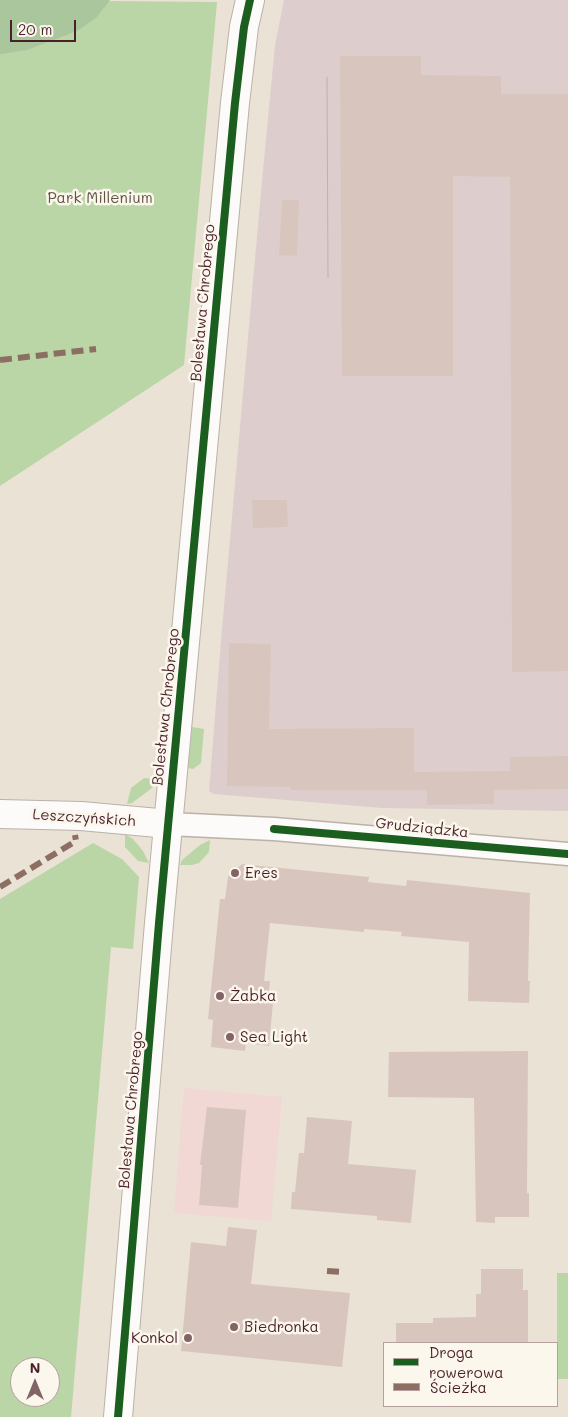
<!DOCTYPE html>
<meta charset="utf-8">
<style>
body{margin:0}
#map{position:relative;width:568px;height:1417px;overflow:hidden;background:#eae2d4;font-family:Mali,sans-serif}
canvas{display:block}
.legend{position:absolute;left:383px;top:1342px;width:175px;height:65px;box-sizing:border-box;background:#fbf7ec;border:1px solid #b4a19f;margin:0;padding:6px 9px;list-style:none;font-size:15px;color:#4a1f2b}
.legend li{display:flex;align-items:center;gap:10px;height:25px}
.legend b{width:25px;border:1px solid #b4a19f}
.north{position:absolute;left:10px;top:1357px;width:50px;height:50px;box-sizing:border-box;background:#fbf7ec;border:1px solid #b4a19f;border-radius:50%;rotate:0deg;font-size:14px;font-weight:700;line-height:20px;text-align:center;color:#4a1f2b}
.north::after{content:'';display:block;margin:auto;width:18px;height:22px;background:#826366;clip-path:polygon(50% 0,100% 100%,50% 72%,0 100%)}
.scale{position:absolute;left:10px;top:20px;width:66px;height:22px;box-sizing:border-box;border:2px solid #4a1f2b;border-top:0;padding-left:6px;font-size:15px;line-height:18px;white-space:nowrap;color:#4a1f2b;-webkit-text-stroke:4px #fbf7ec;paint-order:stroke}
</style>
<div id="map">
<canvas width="568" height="1417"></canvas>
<ul class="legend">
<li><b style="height:6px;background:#1b5e20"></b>Droga rowerowa</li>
<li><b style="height:6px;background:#8d6e63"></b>Ścieżka</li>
</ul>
<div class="north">N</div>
<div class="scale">20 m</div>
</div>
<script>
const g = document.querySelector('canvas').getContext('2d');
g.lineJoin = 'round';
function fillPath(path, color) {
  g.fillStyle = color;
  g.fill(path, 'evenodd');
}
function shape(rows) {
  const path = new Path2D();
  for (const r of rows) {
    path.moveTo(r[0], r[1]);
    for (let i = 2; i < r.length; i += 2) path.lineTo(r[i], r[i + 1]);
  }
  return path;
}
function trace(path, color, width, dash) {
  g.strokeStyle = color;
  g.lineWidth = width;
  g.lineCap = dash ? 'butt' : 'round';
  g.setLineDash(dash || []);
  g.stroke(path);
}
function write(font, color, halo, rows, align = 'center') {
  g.font = font + ' Mali,sans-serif';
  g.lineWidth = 5;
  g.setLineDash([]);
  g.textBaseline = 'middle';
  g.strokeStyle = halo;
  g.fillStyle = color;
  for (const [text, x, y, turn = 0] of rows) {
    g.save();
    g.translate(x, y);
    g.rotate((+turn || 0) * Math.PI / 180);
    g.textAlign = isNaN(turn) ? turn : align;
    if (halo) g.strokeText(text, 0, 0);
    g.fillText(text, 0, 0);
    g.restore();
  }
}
fillPath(shape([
 [184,1088,282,1097,271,1221,174,1213]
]), '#f1d8d5');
fillPath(shape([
 [284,0,568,0,568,811,382,808,214,794,209,791,222,629,261,192,275,45]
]), '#ddcecd');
fillPath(shape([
 [0,0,217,2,184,365,0,486],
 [192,727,204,729,201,763,193,769,188,768],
 [144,778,158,779,152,788,132,803,127,804,131,788],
 [125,834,133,839,143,851,149,863,138,861,125,847],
 [210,840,209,852,199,863,192,865,180,865,182,860,200,845],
 [93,843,122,859,139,877,133,949,111,947,71,1417,0,1417,0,899],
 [20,1367,50,1367,50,1397,20,1397],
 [557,1273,568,1273,568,1379,557,1379]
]), '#bad6a6');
fillPath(shape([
 [0,0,110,0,96,18,77,31,27,50,2,54,0,54]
]), '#aac69c');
fillPath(shape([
 [340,56,421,56,421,75,501,76,501,94,568,94,568,671,512,672,510,177,453,176,453,376,342,376],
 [282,200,299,200,297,256,279,255],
 [252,500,287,500,288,527,253,528],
 [229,643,271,644,269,729,414,728,414,772,510,771,510,757,568,756,568,789,494,790,494,804,427,805,427,790,291,790,291,787,227,786],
 [242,864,369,877,368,882,406,886,407,880,530,893,528,981,530,981,529,1003,468,1001,469,942,401,936,402,932,364,929,364,932,270,923,264,981,270,981,268,1001,273,1002,269,1046,246,1043,245,1051,211,1047,213,1020,208,1019,220,899,225,899,228,877],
 [528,1051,527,1193,529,1193,529,1217,495,1217,495,1223,476,1222,474,1098,388,1097,389,1052],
 [207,1107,246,1110,238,1208,199,1205,202,1165,200,1165],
 [307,1117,352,1121,348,1164,416,1170,411,1223,377,1220,377,1216,291,1209,292,1192,295,1192,299,1153,304,1153],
 [228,1227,257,1230,251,1284,350,1293,342,1367,181,1351,191,1242,226,1246],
 [481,1269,523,1269,523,1290,528,1290,528,1343,396,1343,396,1323,433,1323,433,1318,476,1317,476,1294,481,1294]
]), '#d8c6be');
const minor = shape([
 [169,824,274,829,568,854]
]);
const tertiary = shape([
 [0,814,81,816,169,824],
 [118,1417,159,923,235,103,244,27,250,0]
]);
trace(minor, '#bab1a9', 25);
trace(tertiary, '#bab1a9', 30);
trace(minor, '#fcfbf9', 22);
trace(tertiary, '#fcfbf9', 28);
trace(shape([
 [327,77,328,277]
]), '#bab3b3', 1);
trace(shape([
 [0,360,96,349],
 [0,887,76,841,75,835],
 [327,1271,345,1272]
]), '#8d6e63', 6, [12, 6]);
trace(shape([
 [274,829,568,854],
 [118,1417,159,923,235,103,244,27,250,0]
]), '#1b5e20', 8);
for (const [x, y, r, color] of [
 [235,873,5,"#826366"],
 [220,996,5,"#826366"],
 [230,1037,5,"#826366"],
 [234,1327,5,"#826366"],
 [188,1338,5,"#826366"]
]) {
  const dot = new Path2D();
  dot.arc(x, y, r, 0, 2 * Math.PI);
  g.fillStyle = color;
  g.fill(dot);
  trace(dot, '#fbf7ec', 2);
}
write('15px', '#605345', '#fbf7ec', [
 ["Park Millenium",100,198]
]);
write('15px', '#4a1f2b', '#fbf7ec', [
 ["Bolesława Chrobrego",203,303,-85],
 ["Bolesława Chrobrego",166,707,-84],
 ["Leszczyńskich",84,818,4],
 ["Grudziądzka",422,828,6],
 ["Bolesława Chrobrego",131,1110,-85]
]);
write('15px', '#4a1f2b', '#fbf7ec', [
 ["Eres",245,873],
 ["Żabka",230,996],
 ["Sea Light",240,1037],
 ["Biedronka",244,1327],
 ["Konkol",178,1338,"right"]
], 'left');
</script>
